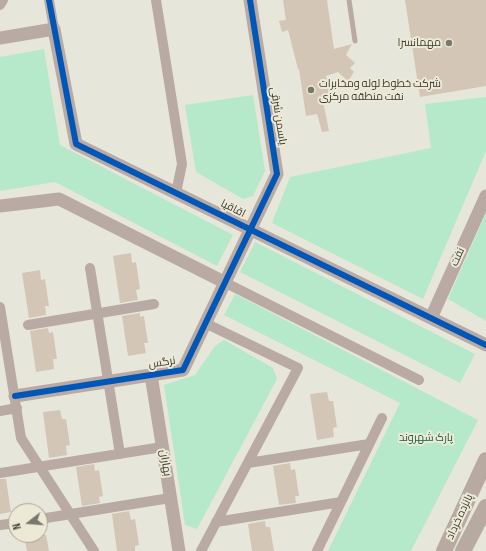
<!DOCTYPE html>
<meta charset="utf-8">
<style>
body{margin:0}
#map{position:relative;width:486px;height:551px;overflow:hidden;background:#e7e6db;font-family:"Sofia Sans Condensed",sans-serif}
canvas{display:block}
.north{position:absolute;left:8px;top:503px;width:40px;height:40px;box-sizing:border-box;background:#ece9d6;border:1px solid #a6a496;border-radius:50%;rotate:253deg;font-size:11px;font-weight:700;line-height:16px;text-align:center;color:#3e3d35}
.north::after{content:'';display:block;margin:auto;width:14px;height:18px;background:#79786f;clip-path:polygon(50% 0,100% 100%,50% 72%,0 100%)}
</style>
<div id="map">
<canvas width="486" height="551"></canvas>
<div class="north">N</div>
</div>
<script>
const g = document.querySelector('canvas').getContext('2d');
g.lineJoin = 'round';
function fillPath(path, color) {
  g.fillStyle = color;
  g.fill(path, 'evenodd');
}
function shape(rows) {
  const path = new Path2D();
  for (const r of rows) {
    path.moveTo(r[0], r[1]);
    for (let i = 2; i < r.length; i += 2) path.lineTo(r[i], r[i + 1]);
  }
  return path;
}
function trace(path, color, width, dash) {
  g.strokeStyle = color;
  g.lineWidth = width;
  g.lineCap = dash ? 'butt' : 'round';
  g.setLineDash(dash || []);
  g.stroke(path);
}
function write(font, color, halo, rows, align = 'center') {
  g.font = font + ' "Sofia Sans Condensed",Cairo,sans-serif';
  g.lineWidth = 4;
  g.setLineDash([]);
  g.textBaseline = 'middle';
  g.strokeStyle = halo;
  g.fillStyle = color;
  for (const [text, x, y, turn = 0] of rows) {
    g.save();
    g.translate(x, y);
    g.rotate((+turn || 0) * Math.PI / 180);
    g.textAlign = isNaN(turn) ? turn : align;
    if (halo) g.strokeText(text, 0, 0);
    g.fillText(text, 0, 0);
    g.restore();
  }
}
fillPath(shape([
 [44,49,60,145,233,235,217,266,55,182,0,191,0,57],
 [253,95,265,171,253,196,243,199,196,172,185,105],
 [486,97,486,151,423,299,272,223,290,177,431,148,425,104],
 [486,213,486,321,448,299],
 [255,242,475,354,460,383,240,272],
 [235,294,478,420,411,551,328,551,400,403,224,315],
 [224,340,273,368,277,379,197,529,185,525,164,385,195,375,215,346]
]), '#b5e9c9');
fillPath(shape([
 [283,0,327,0,334,49,352,44,346,55,355,63,350,68,354,72,348,81,338,72,326,76,331,99,323,101,329,131,322,132,317,114,306,116,299,69,298,69,288,30,282,32,279,21,286,20],
 [405,0,486,0,486,86,420,97],
 [131,253,132,263,136,262,140,289,136,290,138,300,120,303,113,256],
 [40,270,41,280,45,279,49,306,45,306,46,315,29,318,22,273],
 [140,313,140,317,144,316,148,343,144,343,146,353,128,356,122,316],
 [48,328,49,333,53,332,57,359,53,359,54,369,36,372,30,331],
 [327,392,329,401,333,401,337,427,333,428,334,437,317,440,310,394],
 [60,410,62,419,66,419,70,445,66,446,67,455,49,458,43,412],
 [290,463,291,470,295,469,299,496,295,496,296,503,279,505,273,466],
 [94,464,95,471,99,470,103,496,99,497,100,503,82,506,76,467],
 [0,479,6,479,11,512,0,514],
 [129,511,131,520,135,519,139,545,135,546,135,551,117,551,112,514],
 [265,521,266,527,270,527,274,551,252,551,248,524],
 [24,535,46,535,49,551,27,551]
]), '#d4c6b6');
trace(shape([
 [349,0,355,41]
]), '#b9aaa4', 5);
trace(shape([
 [49,0,54,29],
 [156,0,182,164,176,193],
 [0,5,3,0],
 [90,268,120,454],
 [224,282,419,380],
 [0,307,21,438,94,551],
 [28,325,154,304],
 [0,411,17,408],
 [248,463,369,444],
 [0,473,162,447],
 [40,519,170,498],
 [216,522,341,502],
 [0,525,16,523],
 [201,551,298,368,205,323],
 [317,551,382,418]
]), '#b9aaa4', 10);
trace(shape([
 [0,38,54,29,76,144,486,345],
 [0,206,59,199,224,282],
 [431,318,486,196],
 [151,375,179,551],
 [15,396,183,370,277,174,250,0]
]), '#b9aaa4', 13);
trace(shape([
 [444,551,486,460],
 [463,551,486,507]
]), '#b8aaa0', 16);
trace(shape([
 [49,0,76,144,486,345],
 [15,396,183,370,277,174,250,0]
]), '#0057b8', 6);
for (const [x, y, r, color] of [
 [449,43,4,"#79786f"],
 [311,90,4,"#79786f"]
]) {
  const dot = new Path2D();
  dot.arc(x, y, r, 0, 2 * Math.PI);
  g.fillStyle = color;
  g.fill(dot);
  trace(dot, '#ece9d6', 1.5);
}
write('11px', '#3e3d35', '#ece9d6', [
 ["مهمانسرا",441,43],
 ["شرکت خطوط لوله ومخابرات",319,84,"left"],
 ["نفت منطقه مرکزی",319,97,"left"]
], 'right');
write('11px', '#3e3d35', '#ece9d6', [
 ["یاسمن شرقی",278,116,81],
 ["اقاقیا",233,209,26],
 ["نفت",458,257,-66],
 ["نرگس",162,363,-9],
 ["بهاران",165,463,81],
 ["پانزده خرداد",460,517,-65]
]);
write('11px', '#1c6345', '#ece9d6', [
 ["پارک شهروند",426,438]
]);
</script>
